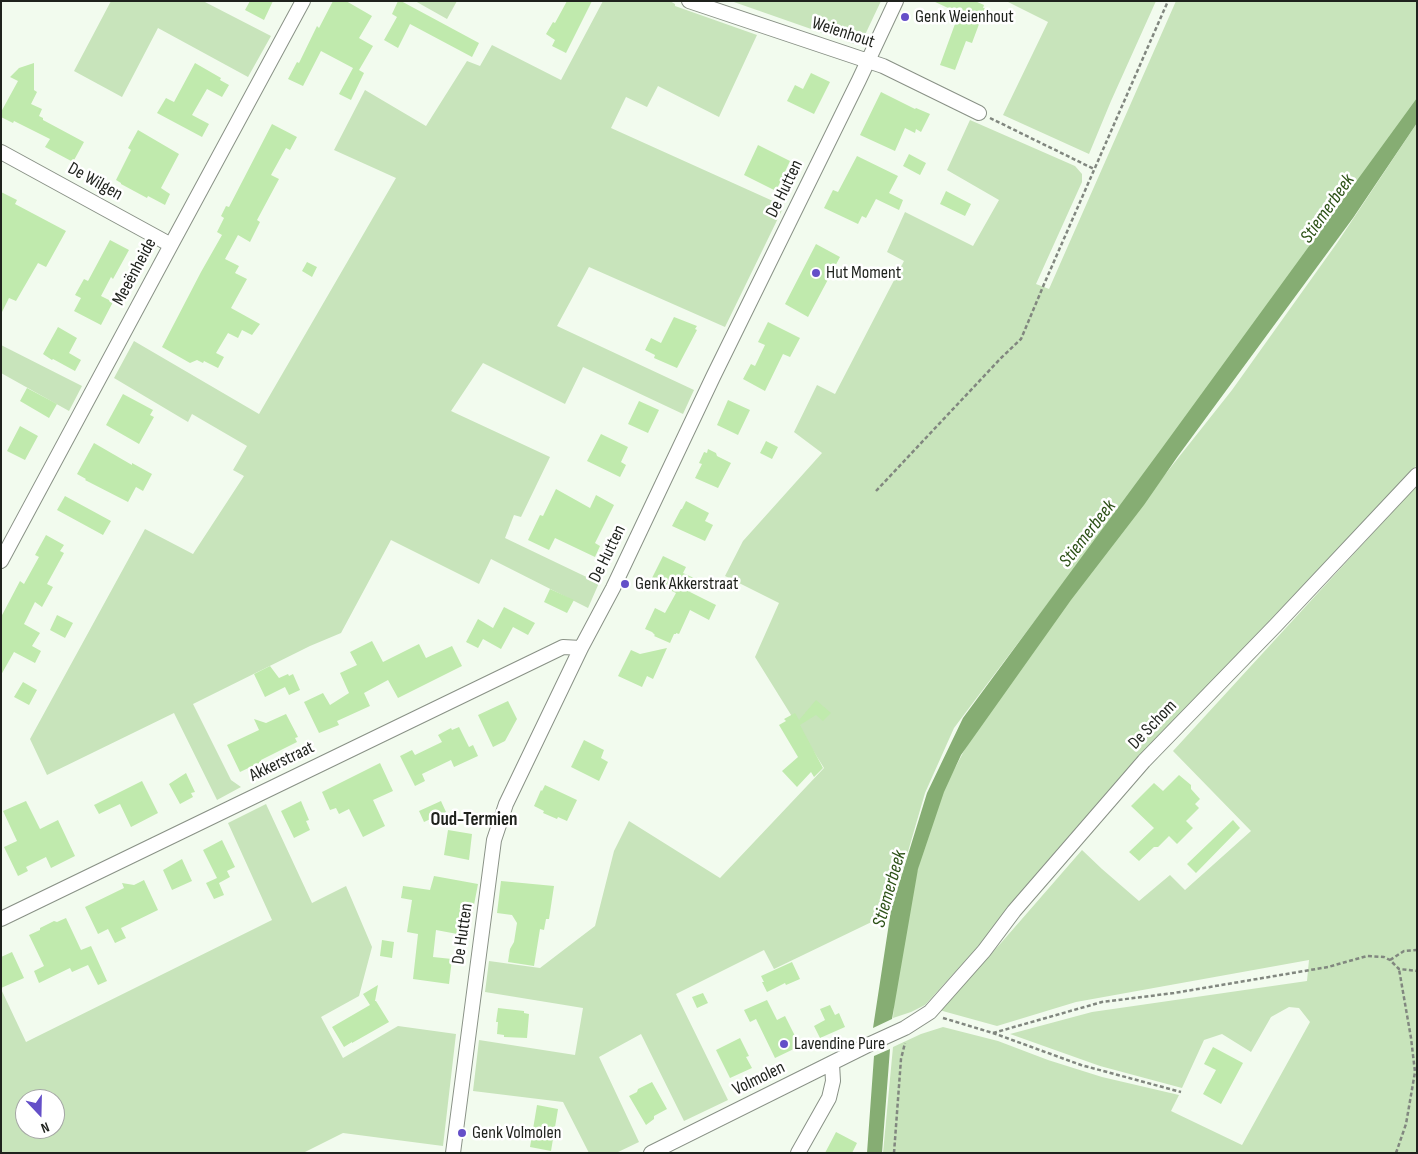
<!DOCTYPE html>
<meta charset="utf-8">
<style>
body{margin:0}
#map{position:relative;width:1418px;height:1154px;overflow:hidden;background:#f2fbee;font-family:"Sofia Sans Condensed",sans-serif}
canvas{display:block}
.frame{position:absolute;inset:0;border:2px solid #1f221d;pointer-events:none}
.north{position:absolute;left:15px;top:1089px;width:50px;height:50px;box-sizing:border-box;background:#fff;border:1px solid #a5a7a5;border-radius:50%;rotate:159deg;font-size:14px;font-weight:700;line-height:20px;text-align:center;color:#1f221d}
.north::after{content:'';display:block;margin:auto;width:18px;height:22px;background:#644fc8;clip-path:polygon(50% 0,100% 100%,50% 72%,0 100%)}
</style>
<div id="map">
<canvas width="1418" height="1154"></canvas>
<div class="frame"></div>
<div class="north">N</div>
</div>
<script>
const g = document.querySelector('canvas').getContext('2d');
g.lineJoin = 'round';
function fillPath(path, color) {
  g.fillStyle = color;
  g.fill(path, 'evenodd');
}
function shape(rows) {
  const path = new Path2D();
  for (const r of rows) {
    path.moveTo(r[0], r[1]);
    for (let i = 2; i < r.length; i += 2) path.lineTo(r[i], r[i + 1]);
  }
  return path;
}
function trace(path, color, width, dash) {
  g.strokeStyle = color;
  g.lineWidth = width;
  g.lineCap = dash ? 'butt' : 'round';
  g.setLineDash(dash || []);
  g.stroke(path);
}
function write(font, color, halo, rows, align = 'center') {
  g.font = font + ' "Sofia Sans Condensed",sans-serif';
  g.lineWidth = 5;
  g.setLineDash([]);
  g.textBaseline = 'middle';
  g.strokeStyle = halo;
  g.fillStyle = color;
  for (const [text, x, y, turn = 0] of rows) {
    g.save();
    g.translate(x, y);
    g.rotate((+turn || 0) * Math.PI / 180);
    g.textAlign = isNaN(turn) ? turn : align;
    if (halo) g.strokeText(text, 0, 0);
    g.fillText(text, 0, 0);
    g.restore();
  }
}
fillPath(shape([
 [111,1,203,1,271,36,248,77,158,28,122,97,74,71],
 [415,1,457,1,447,19],
 [603,1,670,1,675,4,675,6,757,35,719,117,658,86,647,107,626,97,611,128,784,206,725,327,589,267,557,326,694,390,683,414,583,367,565,404,483,363,451,411,550,457,521,517,514,515,505,538,599,583,588,608,491,559,479,584,391,540,341,633,310,646,193,704,231,780,241,787,217,800,174,713,47,775,30,739,145,529,193,554,244,476,233,470,247,446,192,414,188,422,114,378,134,341,259,414,396,178,334,150,365,90,426,126,467,61,480,66,492,45,561,80],
 [731,1,881,1,863,39,854,44],
 [1006,1,1156,1,1111,101,1089,154,1003,115,1048,22],
 [1176,1,1417,1,1417,102,1162,452,954,728,925,793,896,893,884,916,774,969,764,950,676,994,728,1100,684,1121,641,1034,599,1057,639,1142,616,1153,589,1153,563,1102,473,1091,479,1040,575,1055,583,1008,485,992,489,961,540,968,595,926,614,851,629,821,720,878,824,768,755,657,779,603,725,576,743,541,822,453,794,432,817,385,835,394,904,261,887,252,905,212,973,246,999,200,947,170,970,120,1075,166,1082,174,1082,182,1036,284,1049,289],
 [1417,123,1417,465,1343,544,1147,749,986,938,925,1005,911,1012,893,1018,899,937,935,806,965,749,990,709,1091,568,1232,390,1337,243],
 [1,345,82,386,69,411,1,373],
 [1417,485,1417,1153,883,1153,893,1047,921,1034,943,1027,998,1041,1048,1060,1102,1077,1179,1095,1171,1111,1242,1145,1310,1022,1299,1008,1289,1007,1271,1017,1251,1052,1222,1034,1204,1040,1182,1088,1100,1066,1010,1034,1092,1012,1307,981,1309,960,1076,1002,997,1026,939,1010,1001,943,1082,850,1102,869,1139,901,1170,875,1185,890,1251,831,1173,751],
 [266,804,312,903,346,886,372,947,359,996,321,1017,343,1058,398,1026,456,1034,443,1146,343,1133,303,1153,1,1153,1,989,26,1042,272,920,228,823],
 [25,1099,55,1099,55,1129,25,1129]
]), '#c8e4bb');
fillPath(shape([
 [1417,98,1417,123,1353,218,1178,456,1144,505,1071,600,961,755,944,792,918,869,892,1019,873,1028,891,910,927,793,963,718,1162,448],
 [890,1049,882,1153,867,1153,874,1056]
]), '#86ad73');
fillPath(shape([
 [250,1,273,1,264,20,245,10],
 [333,1,346,1,372,16,359,38,373,46,359,70,364,73,351,100,339,94,353,68,321,51,303,86,288,79,297,62,299,63,317,26,319,28],
 [398,1,401,1,479,43,472,57,410,24,398,48,384,40,397,17,392,14],
 [567,1,592,1,566,53,552,46,555,40,546,34,553,22,555,23],
 [933,1,975,1,984,5,983,8,985,8,972,43,966,41,955,70,940,65,959,13],
 [34,63,34,90,37,92,31,104,42,109,39,116,43,118,43,120,84,142,73,162,45,147,50,139,14,121,13,123,1,117,1,112,18,81,10,77,19,68],
 [195,63,221,78,220,80,229,85,222,97,207,89,192,115,209,124,202,137,157,113,166,98,174,102],
 [811,73,830,82,814,114,787,101,795,85,803,89],
 [881,92,915,109,916,108,930,114,921,132,916,129,915,133,905,128,895,151,860,135],
 [272,124,297,137,290,150,286,148,271,175,279,179,257,220,260,222,250,242,238,235,225,259,239,266,235,273,247,279,231,308,260,324,252,335,242,330,238,338,228,333,216,353,224,357,218,368,204,361,203,363,197,360,190,363,162,347,201,272,222,235,217,232,224,218,221,216,226,206,229,207],
 [138,130,179,154,161,188,170,194,165,205,148,196,147,198,121,184,121,183,116,180,131,150,128,148],
 [758,145,790,161,776,191,744,175],
 [909,154,926,163,920,175,903,166],
 [857,156,898,176,889,193,903,200,899,210,876,199,866,218,862,216,858,224,824,208,833,190,838,192],
 [946,191,971,204,965,216,940,204],
 [1,192,17,200,15,204,66,231,46,267,38,263,16,301,9,298,1,314],
 [110,240,129,250,113,279,111,277,101,296,113,302,101,325,74,311,81,298,75,295,84,279,88,281],
 [816,244,840,257,808,317,785,304],
 [307,262,317,267,312,277,302,271],
 [674,317,697,326,695,329,697,330,677,368,654,358,655,355,645,350,651,338,661,343],
 [768,322,800,338,790,357,783,354,765,391,743,379,751,364,755,366,765,345,758,342],
 [58,327,77,338,69,353,81,360,75,371,53,359,52,360,43,354],
 [27,388,57,404,49,418,20,401],
 [123,394,153,410,150,415,154,417,139,444,106,425],
 [728,400,750,410,738,435,717,425],
 [639,401,659,410,648,433,628,424],
 [20,426,38,436,25,460,7,451],
 [601,434,628,447,621,462,626,465,620,477,587,461],
 [766,441,778,447,772,459,760,453],
 [94,443,132,465,132,463,152,474,143,491,136,487,128,502,85,480,86,479,77,474],
 [708,449,716,453,717,456,731,463,718,488,695,478,702,464,699,463,704,452,707,453],
 [556,489,590,508,596,495,614,505,595,543,600,546,595,557,555,538,549,550,528,540,540,515,543,516],
 [65,496,111,521,103,535,57,510],
 [686,501,709,513,705,521,713,525,705,541,672,526,681,509,682,509],
 [46,535,64,545,60,551,64,553,47,584,53,587,42,607,35,602,24,624,40,633,32,646,41,651,35,663,14,652,1,675,1,617,20,581,24,584,39,557,35,555],
 [663,556,686,567,683,573,696,579,690,592,716,605,709,620,690,610,679,634,676,633,676,634,674,634,670,643,654,636,655,635,652,632,645,629,655,608,665,613,676,593,670,590,671,587,652,578],
 [550,589,574,600,567,613,544,602],
 [504,607,535,623,528,635,513,627,501,649,483,639,478,648,466,642,478,619,493,628],
 [57,615,73,623,65,638,50,630],
 [372,641,383,662,419,644,426,658,452,646,462,666,398,698,388,680,364,693,370,706,337,721,339,725,319,733,304,702,323,693,330,705,349,693,340,673,357,665,350,652],
 [667,648,653,679,647,676,642,687,618,676,631,650,640,654],
 [270,666,279,678,288,674,289,676,293,674,300,690,289,695,285,687,265,697,254,674],
 [23,682,37,690,29,705,14,697],
 [816,700,831,713,823,721,816,715,800,725,823,768,814,777,811,772,797,787,782,771,798,757,779,725,786,721,784,719,795,713,799,720],
 [508,701,517,719,505,741,493,747,478,715],
 [286,714,298,737,295,738,297,742,261,760,261,762,240,772,227,745,259,730,254,719,266,723],
 [459,727,469,747,473,745,478,756,454,767,451,760,422,774,425,781,415,786,400,756,412,750,415,755,442,742,438,735,451,728,452,730],
 [584,740,604,750,601,758,608,762,599,781,571,767],
 [380,763,393,791,373,800,385,826,363,837,349,809,339,814,336,808,330,810,322,792],
 [186,773,195,792,191,793,193,797,180,804,169,784],
 [1179,775,1191,785,1191,789,1200,799,1195,804,1199,808,1186,821,1193,828,1177,844,1169,836,1158,847,1154,847,1139,861,1129,852,1154,828,1131,806,1154,783,1163,791],
 [142,781,158,813,131,827,120,804,99,814,94,805],
 [545,785,577,800,567,821,558,817,557,819,543,813,544,811,534,806,541,790,542,791],
 [26,801,40,829,58,820,75,856,51,868,46,857,26,867,28,871,18,876,4,847,17,841,3,811],
 [301,801,309,820,306,821,310,830,294,838,281,811],
 [441,801,446,812,424,822,419,811],
 [1233,820,1240,828,1196,873,1187,864],
 [448,830,472,834,469,860,444,855],
 [222,840,235,867,227,871,230,877,219,883,224,895,214,899,206,883,217,878,203,850],
 [182,859,192,881,172,890,163,870],
 [434,876,478,884,468,936,436,930,433,957,452,959,449,984,413,979,418,934,407,932,412,900,401,898,403,886,430,890],
 [144,880,158,910,121,928,126,938,115,943,108,929,98,934,85,907,124,888,122,883,134,885],
 [501,881,554,886,549,919,546,919,544,930,540,929,534,966,508,962,510,949,514,942,517,923,512,915,497,913],
 [66,918,81,950,91,946,107,981,98,985,88,965,72,972,70,968,39,983,34,971,44,966,29,935,40,930,40,928,54,921,57,922],
 [382,940,394,942,392,958,380,956],
 [12,952,24,978,1,988,1,957],
 [792,962,800,979,786,985,785,983,767,992,762,982,764,982,761,976],
 [378,985,375,1001,376,1001,389,1022,352,1043,352,1042,344,1047,332,1027,370,1005,363,994],
 [703,993,708,1003,697,1008,692,997],
 [767,1000,777,1020,785,1016,800,1046,775,1058,756,1019,750,1022,744,1010],
 [830,1005,835,1015,839,1013,845,1027,820,1038,814,1026,825,1020,820,1009],
 [498,1008,524,1011,524,1013,529,1014,527,1038,504,1037,504,1035,497,1034,498,1022,496,1022],
 [740,1038,749,1056,746,1057,752,1068,730,1078,716,1050],
 [1213,1047,1243,1063,1221,1104,1203,1094,1216,1070,1204,1064],
 [652,1082,667,1109,654,1116,654,1119,646,1125,629,1096,637,1092,638,1089],
 [537,1105,558,1109,551,1151,530,1147],
 [836,1132,857,1143,852,1153,825,1153]
]), '#c0eaad');
const street = shape([
 [689,1,883,66,979,113],
 [1,152,171,245],
 [1,561,171,245,303,1],
 [1,919,563,647,581,648],
 [453,1153,494,840,506,804,581,648,613,588,713,377,859,80,896,1],
 [651,1153,870,1044,905,1028,930,1012,984,951,1014,911,1144,761,1276,625,1417,475],
 [798,1153,829,1098,833,1081,832,1064]
]);
trace(street, '#899186', 16);
trace(shape([
 [990,118,1094,169],
 [876,491,1001,358,1021,339,1045,282,1168,1],
 [1390,960,1404,951,1417,950],
 [943,1018,993,1033,1081,1065,1181,1092],
 [993,1033,1102,1002,1174,993,1328,967,1367,956,1384,957,1390,960,1399,969,1417,971],
 [894,1153,901,1059,905,1043],
 [1396,1153,1406,1124,1415,1072,1411,1038,1399,969]
]), '#81877f', 2.5, [4, 2.5]);
trace(street, '#fff', 14);
for (const [x, y, r, color] of [
 [905,17,5,"#644fc8"],
 [816,273,5,"#644fc8"],
 [625,584,5,"#644fc8"],
 [784,1044,5,"#644fc8"],
 [462,1133,5,"#644fc8"]
]) {
  const dot = new Path2D();
  dot.arc(x, y, r, 0, 2 * Math.PI);
  g.fillStyle = color;
  g.fill(dot);
  trace(dot, '#fff', 2);
}
write('18px', '#1f221d', '#fff', [
 ["Genk Weienhout",915,17],
 ["Hut Moment",826,273],
 ["Genk Akkerstraat",635,584],
 ["Lavendine Pure",794,1044],
 ["Genk Volmolen",472,1133]
], 'left');
write('18px', '#1f221d', '#fff', [
 ["Weienhout",843,33,18],
 ["De Wilgen",95,182,29],
 ["De Hutten",785,189,-64],
 ["Meeënheide",135,272,-62],
 ["De Hutten",608,554,-64],
 ["De Schom",1153,725,-46],
 ["Akkerstraat",282,762,-26],
 ["De Hutten",463,934,-82],
 ["Volmolen",759,1079,-26]
]);
write('italic 19px', '#2c5116', '#fff', [
 ["Stiemerbeek",1328,209,-55],
 ["Stiemerbeek",1088,534,-52],
 ["Stiemerbeek",890,889,-74]
]);
write('bold 19px', '#1f221d', '#fff', [
 ["Oud-Termien",474,820]
]);
</script>
